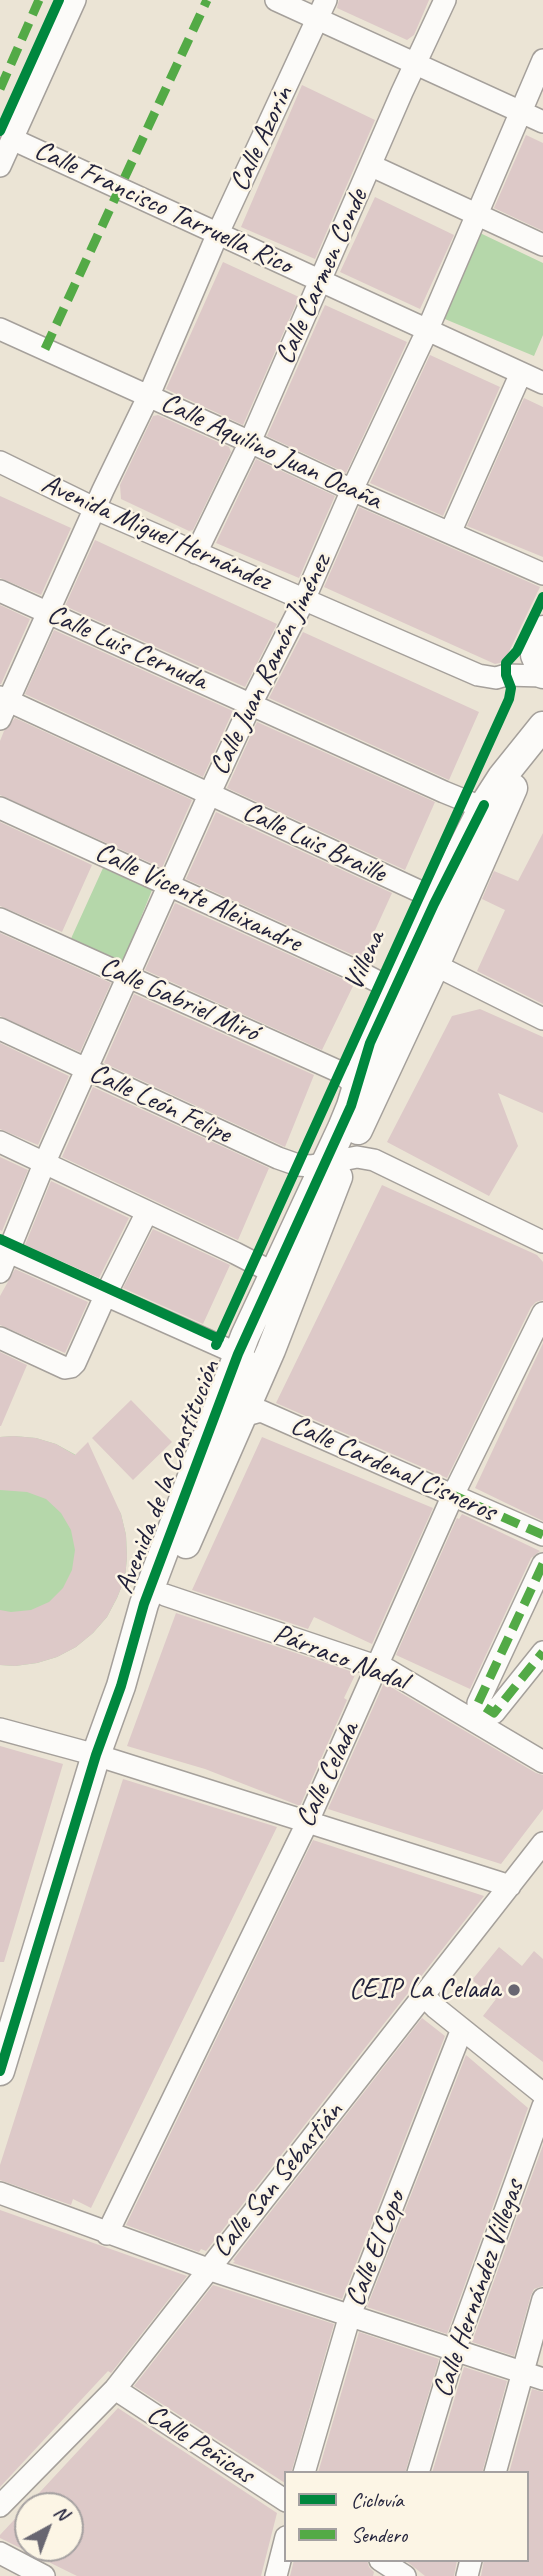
<!DOCTYPE html>
<meta charset="utf-8">
<style>
body{margin:0}
#map{position:relative;width:543px;height:2576px;overflow:hidden;background:#ebe4d5;font-family:Caveat,sans-serif}
canvas{display:block}
.legend{position:absolute;left:284px;top:2471px;width:245px;height:91px;box-sizing:border-box;background:#fcf5e5;border:2px solid #a5a1a1;margin:0;padding:9px 12px;list-style:none;font-size:21px;color:#22223b}
.legend li{display:flex;align-items:center;gap:14px;height:35px}
.legend b{width:35px;border:2px solid #a5a1a1}
.north{position:absolute;left:14px;top:2492px;width:70px;height:70px;box-sizing:border-box;background:#fcf5e5;border:2px solid #a5a1a1;border-radius:50%;rotate:41deg;font-size:19px;font-weight:700;line-height:28px;text-align:center;color:#22223b}
.north::after{content:'';display:block;margin:auto;width:24px;height:32px;background:#686671;clip-path:polygon(50% 0,100% 100%,50% 72%,0 100%)}
</style>
<div id="map">
<canvas width="543" height="2576"></canvas>
<ul class="legend">
<li><b style="height:9px;background:#00873e"></b>Ciclovía</li>
<li><b style="height:9px;background:#53aa46"></b>Sendero</li>
</ul>
<div class="north">N</div>
</div>
<script>
const g = document.querySelector('canvas').getContext('2d');
g.lineJoin = 'round';
function fillPath(path, color) {
  g.fillStyle = color;
  g.fill(path, 'evenodd');
}
function shape(rows) {
  const path = new Path2D();
  for (const r of rows) {
    path.moveTo(r[0], r[1]);
    for (let i = 2; i < r.length; i += 2) path.lineTo(r[i], r[i + 1]);
  }
  return path;
}
function trace(path, color, width, dash) {
  g.strokeStyle = color;
  g.lineWidth = width;
  g.lineCap = dash ? 'butt' : 'round';
  g.setLineDash(dash || []);
  g.stroke(path);
}
function write(font, color, halo, rows, align = 'center') {
  g.font = font + ' Caveat,sans-serif';
  g.lineWidth = 5;
  g.setLineDash([]);
  g.textBaseline = 'middle';
  g.strokeStyle = halo;
  g.fillStyle = color;
  for (const [text, x, y, turn = 0] of rows) {
    g.save();
    g.translate(x, y);
    g.rotate((+turn || 0) * Math.PI / 180);
    g.textAlign = isNaN(turn) ? turn : align;
    if (halo) g.strokeText(text, 0, 0);
    g.fillText(text, 0, 0);
    g.restore();
  }
}
fillPath(shape([
 [480,233,543,263,543,335,534,356,440,317],
 [103,868,152,890,121,967,69,943],
 [14,1436,36,1438,56,1444,76,1455,100,1476,121,1514,126,1535,127,1557,125,1578,117,1598,107,1617,93,1633,76,1647,57,1657,37,1663,15,1666,0,1665,0,1437]
]), '#b5d7aa');
fillPath(shape([
 [339,0,429,0,414,35,407,40,337,8],
 [302,85,375,120,315,259,241,227],
 [526,135,543,143,543,231,494,208],
 [375,197,454,235,420,309,340,272],
 [223,262,299,297,243,425,166,389],
 [325,305,407,342,346,473,267,436],
 [430,355,500,387,443,516,370,483],
 [524,398,543,407,543,557,467,526],
 [158,415,229,447,231,452,193,530,189,531,121,499,120,485,153,416],
 [256,459,335,496,299,578,216,543],
 [0,496,71,528,41,595,0,578],
 [359,507,540,587,504,662,495,664,324,587],
 [95,540,277,624,245,687,65,606],
 [0,605,30,619,1,684,0,684],
 [54,630,233,711,203,777,25,694],
 [303,632,479,712,449,780,269,698],
 [15,718,192,800,162,868,0,795,0,741,4,731],
 [257,722,435,802,405,870,227,788],
 [216,812,392,893,362,959,186,879],
 [0,822,92,865,62,932,0,906],
 [543,833,543,1004,477,971,505,910,482,899,494,871,518,881],
 [175,903,354,984,322,1050,145,970],
 [0,933,111,983,80,1052,0,1016],
 [134,994,314,1075,285,1147,104,1063],
 [480,1009,543,1037,543,1113,498,1093,518,1146,489,1196,387,1142,452,1016],
 [0,1043,69,1076,38,1145,0,1129],
 [93,1087,269,1168,238,1240,62,1157],
 [0,1157,28,1170,2,1231,0,1230],
 [51,1181,129,1218,99,1278,25,1245],
 [382,1185,537,1255,543,1262,543,1300,536,1302,531,1307,447,1478,276,1403],
 [153,1229,230,1265,203,1324,123,1288],
 [15,1269,88,1302,65,1353,0,1325,0,1296],
 [543,1343,543,1521,475,1488],
 [0,1352,27,1365,1,1426,0,1426],
 [131,1400,172,1442,133,1480,92,1438],
 [14,1436,36,1438,56,1444,75,1455,88,1442,121,1514,126,1535,127,1557,125,1578,117,1598,107,1617,93,1633,76,1647,57,1657,37,1663,15,1666,0,1665,0,1610,11,1612,31,1610,49,1602,63,1588,72,1570,75,1550,71,1530,61,1513,46,1499,27,1492,0,1490,0,1437],
 [262,1437,433,1508,372,1644,314,1617,308,1629,192,1590],
 [462,1514,540,1551,531,1558,470,1689,396,1655,457,1518,459,1519],
 [176,1613,356,1673,344,1698,347,1700,300,1806,205,1769,127,1746],
 [384,1683,536,1773,543,1775,543,1809,501,1864,328,1809],
 [0,1746,63,1764,4,1962,0,1962],
 [123,1779,277,1827,91,2208,73,2199,71,2205,0,2180,0,2165],
 [313,1840,484,1896,206,2251,201,2249,199,2252,126,2225],
 [499,1947,522,1966,534,1951,543,1959,543,2062,483,2016,496,1999,472,1980],
 [422,2018,445,2036,342,2299,233,2263,235,2261,233,2260],
 [466,2055,528,2108,447,2334,367,2307],
 [543,2145,543,2286,534,2289,531,2295,514,2356,472,2342],
 [0,2210,187,2276,111,2373,108,2371,0,2487],
 [213,2285,334,2324,291,2473,286,2473,285,2483,134,2386],
 [359,2332,439,2359,405,2473,318,2473],
 [464,2367,507,2381,482,2473,432,2473],
 [532,2389,543,2392,543,2576,481,2576,484,2560,527,2560,527,2473,509,2473],
 [118,2408,277,2513,261,2576,77,2576,0,2538,0,2535],
 [28,2506,70,2506,70,2548,28,2548],
 [294,2560,367,2560,369,2567,374,2572,373,2576,290,2576],
 [405,2560,457,2560,454,2576,425,2576]
]), '#ddc9c8');
const street = shape([
 [276,0,543,122],
 [12,139,543,383],
 [0,166,75,0],
 [372,166,543,245],
 [0,329,250,442,352,490,543,574],
 [0,462,96,509,478,675,496,678,506,675,543,676],
 [450,533,521,373],
 [196,553,250,442,402,92,445,0],
 [0,591,444,792,476,805,484,805,480,819],
 [0,697,421,892,430,898,434,904],
 [0,719,103,490,149,395,218,233,326,0],
 [0,808,363,974,402,994,403,1000],
 [0,919,340,1072,356,1086],
 [426,958,435,965,543,1019],
 [0,1029,278,1158,298,1165,311,1166,357,1157,374,1160,543,1242],
 [0,1142,235,1253,266,1269,272,1277],
 [0,1248,238,1354,249,1362],
 [0,1272,44,1164,209,795,251,704,304,600,352,490,427,331,543,60],
 [0,1338,65,1368,71,1367,75,1363,106,1294,147,1212],
 [243,1416,261,1411,543,1535],
 [543,1564,478,1703,494,1713,543,1652],
 [165,1595,388,1670,543,1762],
 [0,1729,96,1755,510,1886],
 [424,1996,436,2008,543,2094],
 [0,2193,208,2269,543,2379],
 [107,2234,308,1821,453,1495,543,1313],
 [115,2389,286,2501],
 [304,2473,350,2315,462,2029],
 [418,2473,455,2350,543,2106],
 [495,2473,543,2299],
 [0,2506,115,2389,543,1843],
 [0,2553,44,2576],
 [380,2560,405,2576],
 [276,2576,286,2537],
 [467,2576,471,2560]
]);
const secondary = shape([
 [543,630,536,643,535,655,543,674],
 [358,1130,435,965,513,788],
 [186,1544,271,1350,338,1177],
 [0,2071,96,1755,121,1686,144,1604,245,1336,342,1128,351,1106,370,1043,434,904,484,805,502,777,543,726]
]);
trace(street, '#a5a09b', 24);
trace(secondary, '#a5a09b', 31);
trace(street, '#fcfbf9', 21);
trace(secondary, '#fcfbf9', 28);
trace(shape([
 [0,89,39,0],
 [45,349,207,0],
 [453,1495,543,1535],
 [543,1564,478,1703,494,1713,543,1652]
]), '#53aa46', 9, [18, 9]);
trace(shape([
 [0,131,59,0],
 [0,1239,219,1339],
 [216,1345,509,699,511,688,506,675,506,663,517,651,543,597],
 [0,2071,96,1755,121,1686,144,1604,238,1354,351,1106,370,1043,434,904,484,805]
]), '#00873e', 10);
for (const [x, y, r, color] of [
 [514,1990,7,"#686671"]
]) {
  const dot = new Path2D();
  dot.arc(x, y, r, 0, 2 * Math.PI);
  g.fillStyle = color;
  g.fill(dot);
  trace(dot, '#fcf5e5', 2.5);
}
write('28px', '#22223b', '#fcf5e5', [
 ["Calle Azorín",262,139,-65],
 ["Calle Francisco Tarruella Rico",163,208,25],
 ["Calle Carmen Conde",322,277,-66],
 ["Calle Aquilino Juan Ocaña",271,452,25],
 ["Avenida Miguel Hernández",156,533,24],
 ["Calle Luis Cernuda",127,648,24],
 ["Calle Juan Ramón Jiménez",271,665,-64],
 ["Calle Luis Braille",314,843,25],
 ["Calle Vicente Aleixandre",198,898,25],
 ["Villena",365,961,-66],
 ["Calle Gabriel Miró",179,1000,24],
 ["Calle León Felipe",160,1104,25],
 ["Calle Cardenal Cisneros",393,1469,24],
 ["Avenida de la Constitución",168,1477,-69],
 ["Párraco Nadal",340,1658,21],
 ["Calle Celada",328,1775,-65],
 ["Calle San Sebastián",278,2180,-51],
 ["Calle El Copo",376,2249,-69],
 ["Calle Hernández Villegas",479,2289,-71],
 ["Calle Peñicas",200,2445,33]
]);
write('28px', '#22223b', '#fcf5e5', [
 ["CEIP La Celada",500,1990]
], 'right');
</script>
